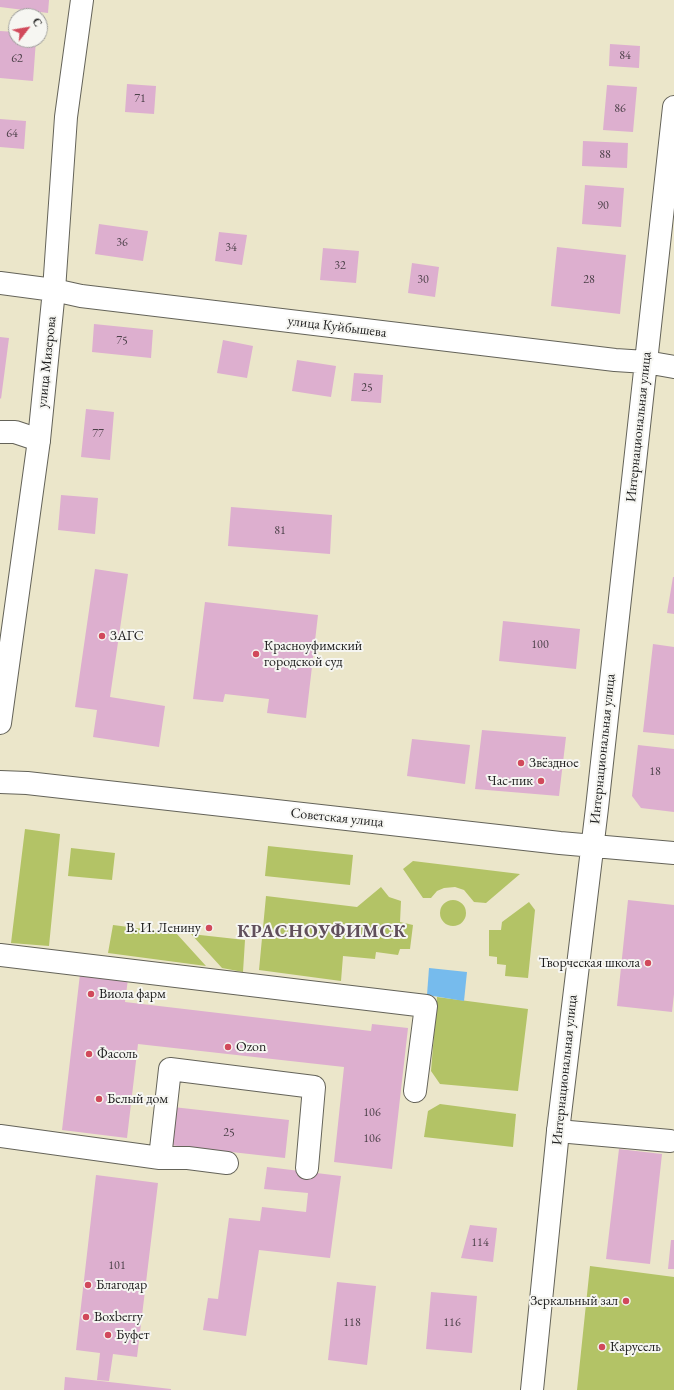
<!DOCTYPE html>
<meta charset="utf-8">
<style>
body{margin:0}
#map{position:relative;width:674px;height:1390px;overflow:hidden;background:#ebe6ca;font-family:"EB Garamond",serif}
canvas{display:block}
.north{position:absolute;left:8px;top:8px;width:40px;height:40px;box-sizing:border-box;background:#f6f6f2;border:1px solid #9f9f9c;border-radius:50%;rotate:59deg;font-size:11px;font-weight:700;line-height:16px;text-align:center;color:#1c1c1c}
.north::after{content:'';display:block;margin:auto;width:14px;height:18px;background:#d1495b;clip-path:polygon(50% 0,100% 100%,50% 72%,0 100%)}
</style>
<div id="map">
<canvas width="674" height="1390"></canvas>
<div class="north">С</div>
</div>
<script>
const g = document.querySelector('canvas').getContext('2d');
g.lineJoin = 'round';
function fillPath(path, color) {
  g.fillStyle = color;
  g.fill(path, 'evenodd');
}
function shape(rows) {
  const path = new Path2D();
  for (const r of rows) {
    if (r.length === 3) {
      path.moveTo(r[0] + r[2], r[1]);
      path.arc(r[0], r[1], r[2], 0, 2 * Math.PI);
      continue;
    }
    path.moveTo(r[0], r[1]);
    for (let i = 2; i < r.length; i += 2) path.lineTo(r[i], r[i + 1]);
  }
  return path;
}
function trace(path, color, width, dash) {
  g.strokeStyle = color;
  g.lineWidth = width;
  g.lineCap = dash ? 'butt' : 'round';
  g.setLineDash(dash || []);
  g.stroke(path);
}
function write(font, color, halo, rows, align = 'center') {
  g.font = font + ' "EB Garamond",serif';
  g.lineWidth = 4;
  g.setLineDash([]);
  g.textBaseline = 'middle';
  g.strokeStyle = halo;
  g.fillStyle = color;
  for (const [text, x, y, turn = 0] of rows) {
    g.save();
    g.translate(x, y);
    g.rotate((+turn || 0) * Math.PI / 180);
    g.textAlign = isNaN(turn) ? turn : align;
    if (halo) g.strokeText(text, 0, 0);
    g.fillText(text, 0, 0);
    g.restore();
  }
}
fillPath(shape([
 [25,829,60,834,49,946,11,943],
 [268,846,353,855,350,885,265,876],
 [71,848,115,853,112,880,68,876],
 [413,861,520,874,486,903,474,902,464,890,455,887,444,888,437,891,431,898,423,898,403,869],
 [381,887,389,897,401,901,400,922,413,925,410,949,400,949,398,955,376,952,375,959,343,956,341,981,259,970,266,896,357,907],
 [453,913,13],
 [529,902,535,910,528,978,505,976,506,965,497,964,497,957,489,956,489,930,501,930,502,922],
 [113,925,176,933,206,966,108,953],
 [191,934,245,940,243,972,222,968],
 [437,997,528,1009,518,1091,440,1084,431,1071],
 [440,1104,516,1114,513,1147,424,1137,428,1111],
 [590,1266,674,1277,674,1390,577,1390]
]), '#b3c366');
fillPath(shape([
 [429,968,467,972,464,1001,427,995]
]), '#76bbed');
fillPath(shape([
 [0,0,49,0,48,13,0,7],
 [0,31,16,32,16,40,36,40,33,81,0,78],
 [610,44,640,46,639,68,609,66],
 [127,84,156,86,154,114,125,112],
 [607,85,637,87,633,132,603,130],
 [0,119,26,121,24,149,0,147],
 [583,141,628,143,627,168,582,166],
 [585,185,624,188,621,227,582,224],
 [99,224,148,231,143,261,95,254],
 [219,232,247,235,242,265,215,261],
 [557,247,626,255,620,314,551,306],
 [323,248,359,251,356,283,320,280],
 [412,263,439,267,435,297,408,293],
 [94,324,153,330,151,358,92,352],
 [0,337,9,338,1,399,0,398],
 [223,340,253,346,247,378,217,373],
 [297,360,336,366,331,397,292,391],
 [354,373,383,375,381,403,351,401],
 [86,409,114,412,110,460,81,457],
 [61,495,98,498,95,534,58,530],
 [231,507,332,515,330,554,228,546],
 [95,569,128,574,110,697,165,706,159,747,93,737,97,710,75,707],
 [673,577,674,577,674,614,667,613],
 [205,602,318,615,306,718,267,713,269,699,225,694,223,702,193,699],
 [503,621,580,629,576,669,499,661],
 [653,644,674,647,674,735,643,732],
 [482,730,566,737,559,796,475,789],
 [412,739,470,745,465,784,407,776],
 [638,745,674,749,674,812,641,808,632,796],
 [628,900,674,905,674,994,672,1012,617,1006],
 [80,974,128,979,125,1002,371,1031,372,1024,408,1028,392,1169,334,1162,344,1067,138,1044,127,1138,62,1130],
 [173,1107,289,1120,285,1158,169,1145],
 [619,1149,662,1154,650,1264,606,1259],
 [267,1167,341,1176,330,1258,259,1250,246,1336,203,1330,208,1298,218,1299,229,1218,260,1221,262,1207,306,1212,308,1193,264,1189],
 [96,1175,158,1183,137,1357,113,1354,109,1381,97,1380,100,1353,76,1350],
 [470,1225,497,1228,493,1262,461,1258],
 [671,1240,674,1240,674,1269,668,1269],
 [337,1282,376,1286,367,1365,328,1360],
 [431,1292,477,1296,472,1353,426,1349],
 [65,1377,171,1389,171,1390,64,1390]
]), '#ddafcf');
const minor = shape([
 [54,290,66,117,82,0],
 [0,432,15,432,39,440],
 [0,955,426,1006,415,1091],
 [558,1131,670,1141],
 [0,1136,160,1158,188,1158,227,1163],
 [160,1158,170,1069,314,1087,307,1168]
]);
const major = shape([
 [0,283,54,290,81,296,615,360,646,362,674,367],
 [0,723,39,440,54,290],
 [0,782,27,783,560,843,674,853],
 [532,1390,558,1131,597,808,674,107]
]);
trace(minor, '#646359', 24);
trace(major, '#646359', 24);
trace(minor, '#fff', 22);
trace(major, '#fff', 22);
for (const [x, y, r, color] of [
 [102,636,4,"#d1495b"],
 [256,654,4,"#d1495b"],
 [521,763,4,"#d1495b"],
 [541,781,4,"#d1495b"],
 [209,928,4,"#d1495b"],
 [648,963,4,"#d1495b"],
 [91,994,4,"#d1495b"],
 [228,1047,4,"#d1495b"],
 [89,1054,4,"#d1495b"],
 [99,1099,4,"#d1495b"],
 [88,1285,4,"#d1495b"],
 [626,1301,4,"#d1495b"],
 [86,1317,4,"#d1495b"],
 [108,1335,4,"#d1495b"],
 [602,1347,4,"#d1495b"]
]) {
  const dot = new Path2D();
  dot.arc(x, y, r, 0, 2 * Math.PI);
  g.fillStyle = color;
  g.fill(dot);
  trace(dot, '#f6f6f2', 1.5);
}
write('12px', '#4c4149', null, [
 ["84",625,56],
 ["62",17,59],
 ["71",140,99],
 ["86",620,109],
 ["64",12,134],
 ["88",605,155],
 ["90",603,206],
 ["36",122,243],
 ["34",231,248],
 ["32",340,266],
 ["30",423,280],
 ["28",589,280],
 ["75",122,341],
 ["25",367,388],
 ["77",98,434],
 ["81",280,531],
 ["100",540,645],
 ["18",655,772],
 ["106",372,1113],
 ["25",229,1133],
 ["106",372,1139],
 ["114",480,1243],
 ["101",117,1266],
 ["118",352,1323],
 ["116",452,1323]
]);
write('14px', '#1c1c1c', '#f6f6f2', [
 ["улица Куйбышева",337,327,7],
 ["улица Мизерова",47,362,-84],
 ["Интернациональная улица",639,427,-84],
 ["Интернациональная улица",603,749,-84],
 ["Советская улица",337,818,6],
 ["Интернациональная улица",565,1070,-84]
]);
write('14px', '#1c1c1c', '#f6f6f2', [
 ["ЗАГС",110,636],
 ["Красноуфимский",264,646],
 ["городской суд",264,662],
 ["Звёздное",529,763],
 ["Час-пик",533,781,"right"],
 ["В. И. Ленину",201,928,"right"],
 ["Творческая школа",640,963,"right"],
 ["Виола фарм",99,994],
 ["Ozon",236,1047],
 ["Фасоль",97,1054],
 ["Белый дом",107,1099],
 ["Благодар",96,1285],
 ["Зеркальный зал",618,1301,"right"],
 ["Boxberry",94,1317],
 ["Буфет",116,1335],
 ["Карусель",610,1347]
], 'left');
g.letterSpacing = '1px';
write('bold 18px', '#604f5b', '#f6f6f2', [
 ["КРАСНОУФИМСК",322,932]
]);
g.letterSpacing = '0px';
</script>
